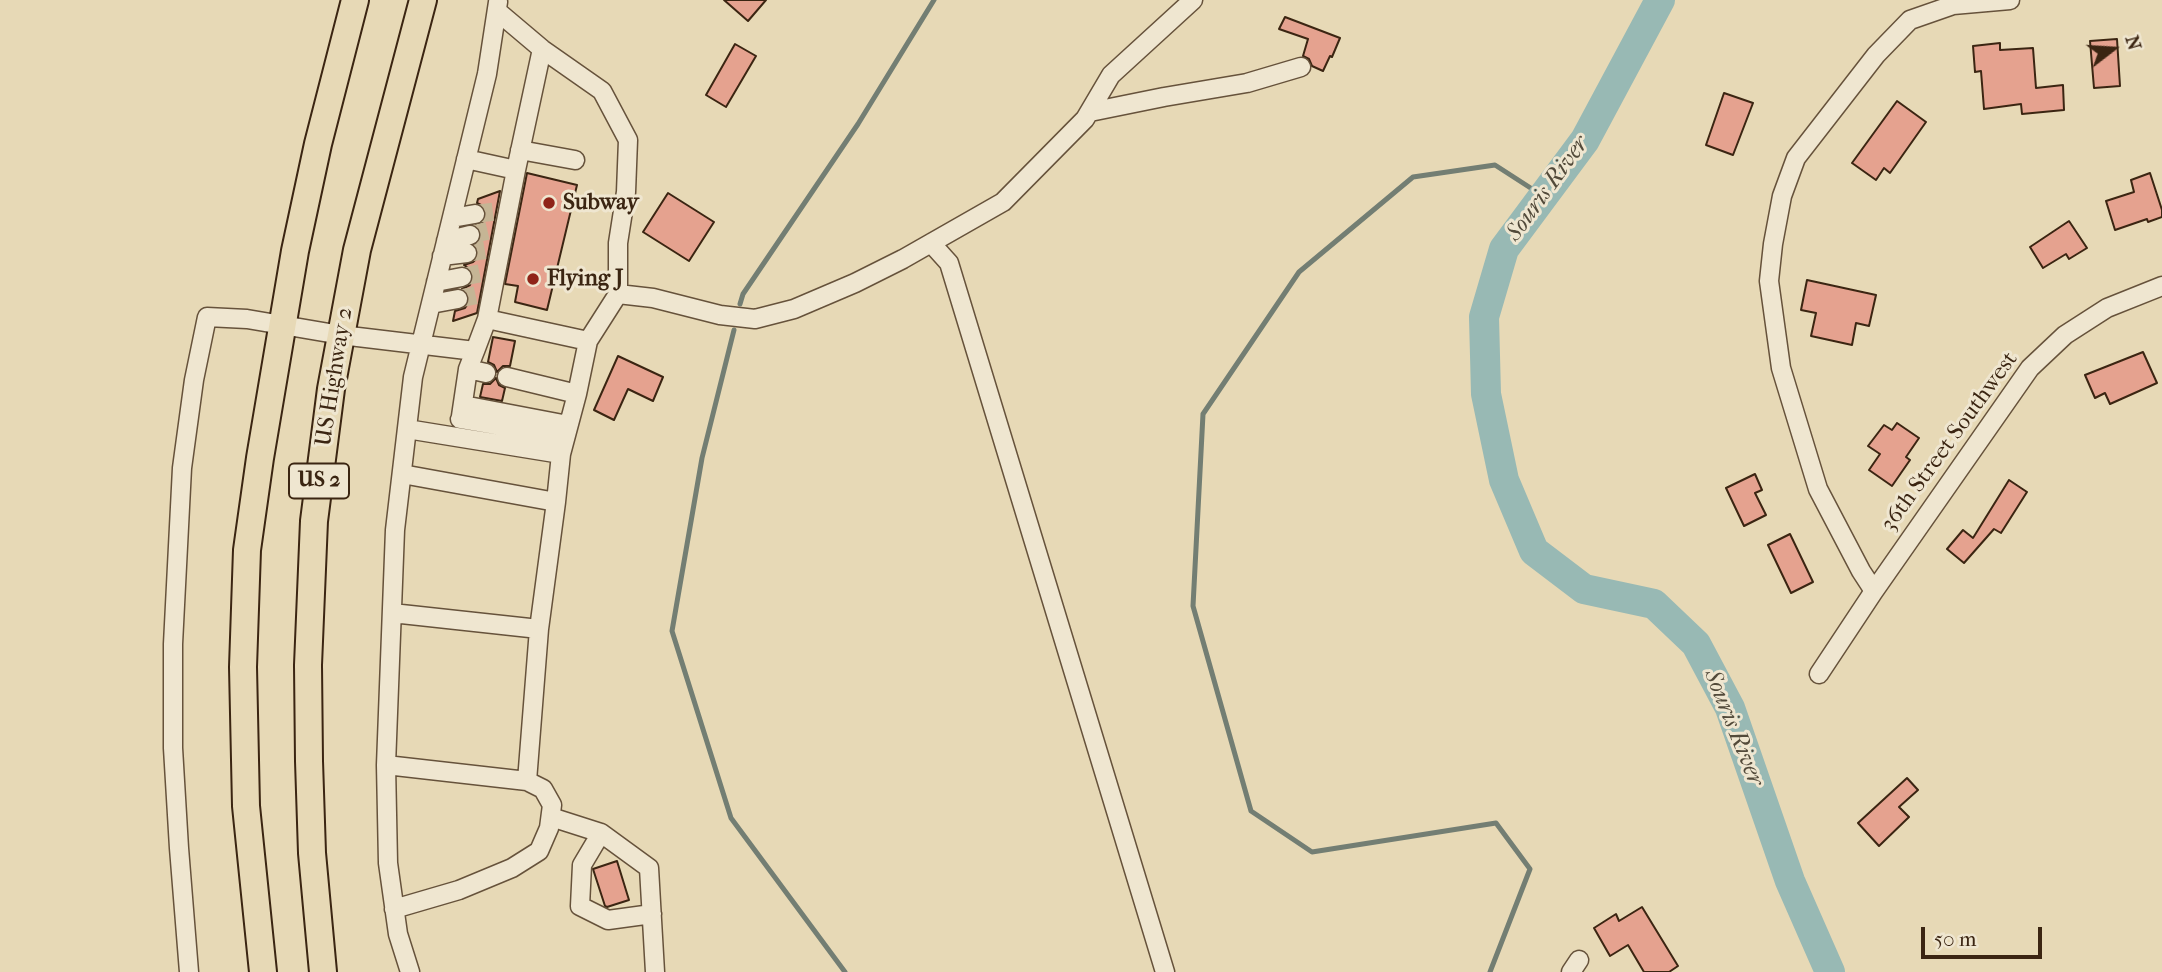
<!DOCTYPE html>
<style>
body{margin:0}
#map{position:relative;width:2162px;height:972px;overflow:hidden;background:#e7d9b6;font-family:"IM FELL French Canon",serif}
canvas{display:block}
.north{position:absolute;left:2078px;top:14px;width:70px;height:70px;-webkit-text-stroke:5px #efe6d0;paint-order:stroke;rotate:73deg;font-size:19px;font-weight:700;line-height:28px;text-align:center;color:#3b2512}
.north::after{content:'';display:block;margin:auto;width:24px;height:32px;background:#3b2512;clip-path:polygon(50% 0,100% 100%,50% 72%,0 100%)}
.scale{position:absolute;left:1921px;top:927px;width:121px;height:32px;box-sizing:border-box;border:4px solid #3b2512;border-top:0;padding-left:9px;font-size:21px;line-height:24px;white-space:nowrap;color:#3b2512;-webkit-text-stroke:5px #efe6d0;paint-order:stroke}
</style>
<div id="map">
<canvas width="2162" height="972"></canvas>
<div class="north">N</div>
<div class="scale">50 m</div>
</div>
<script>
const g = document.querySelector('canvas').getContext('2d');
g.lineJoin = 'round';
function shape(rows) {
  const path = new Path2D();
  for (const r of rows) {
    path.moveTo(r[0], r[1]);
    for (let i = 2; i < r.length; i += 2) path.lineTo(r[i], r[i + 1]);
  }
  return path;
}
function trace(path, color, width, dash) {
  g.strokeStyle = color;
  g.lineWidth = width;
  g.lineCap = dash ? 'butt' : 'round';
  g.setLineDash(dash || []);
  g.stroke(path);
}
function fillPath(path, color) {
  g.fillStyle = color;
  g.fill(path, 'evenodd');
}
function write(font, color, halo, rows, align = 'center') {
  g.font = font + ' "IM FELL French Canon",serif';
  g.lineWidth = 6;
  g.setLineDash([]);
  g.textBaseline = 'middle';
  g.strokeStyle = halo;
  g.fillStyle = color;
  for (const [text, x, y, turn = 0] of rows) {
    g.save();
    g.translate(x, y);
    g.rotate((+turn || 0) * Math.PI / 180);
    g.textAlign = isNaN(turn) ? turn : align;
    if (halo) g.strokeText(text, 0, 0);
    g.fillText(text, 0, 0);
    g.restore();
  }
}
trace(shape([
 [740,304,743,294,858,124,934,0],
 [734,330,702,458,672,631,731,818,845,972],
 [1490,972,1530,869,1496,823,1312,852,1251,811,1193,606,1203,414,1299,272,1413,177,1495,165,1543,196]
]), '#737e73', 5);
trace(shape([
 [1660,0,1585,140,1504,249,1484,317,1486,394,1504,480,1534,551,1584,589,1654,604,1696,644,1730,708,1790,881,1830,972]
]), '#98b9b4', 30);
const building = shape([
 [724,0,766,0,748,21,724,0],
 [1285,17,1340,38,1332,57,1330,56,1323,71,1312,66,1309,59,1303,56,1308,39,1279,29,1285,17],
 [2117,39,2120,86,2094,88,2090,41,2117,39],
 [2000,43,2000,50,2033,48,2036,88,2063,85,2064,110,2022,114,2021,104,1984,109,1981,71,1975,72,1973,46,2000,43],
 [735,44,756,56,726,107,706,95,735,44],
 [1724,93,1753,103,1733,155,1706,145,1724,93],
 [1897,101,1926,122,1890,173,1884,168,1876,180,1852,163,1897,101],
 [527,173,577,185,547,310,515,302,518,286,505,284,527,173],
 [2150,173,2162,210,2162,217,2148,222,2147,219,2115,230,2106,201,2134,192,2131,180,2150,173],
 [500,191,477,313,453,321,455,311,465,308,469,302,467,292,462,289,470,285,473,276,471,270,464,265,473,262,477,258,478,251,475,245,481,239,481,233,476,225,482,223,486,217,486,211,483,206,477,203,478,199,500,191],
 [668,193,714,222,689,261,643,232,668,193],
 [2069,221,2087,248,2069,259,2066,254,2043,268,2030,247,2069,221],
 [1807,280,1876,295,1869,326,1856,323,1852,345,1811,336,1816,313,1801,310,1807,280],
 [493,337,515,341,510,366,503,366,497,372,494,365,488,362,493,337],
 [2143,352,2157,383,2110,404,2105,393,2095,398,2085,375,2143,352],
 [618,356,663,377,653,401,628,389,614,420,594,410,618,356],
 [496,378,499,385,505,388,502,401,480,397,483,384,490,384,496,378],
 [1897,423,1919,438,1906,457,1910,460,1892,486,1869,470,1880,454,1868,446,1884,425,1892,430,1897,423],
 [1755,474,1762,490,1755,493,1766,515,1744,526,1726,488,1755,474],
 [2009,480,2027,492,2001,533,1994,529,1964,563,1947,549,1963,530,1973,538,2009,480],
 [1790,534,1813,582,1791,593,1768,545,1790,534],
 [1907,778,1918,790,1899,807,1909,817,1879,846,1858,823,1907,778],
 [617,861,629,900,607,907,605,906,593,869,617,861],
 [1642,907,1678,966,1669,972,1644,972,1628,945,1610,956,1594,928,1616,914,1619,921,1642,907]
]);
fillPath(building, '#e5a28f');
trace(building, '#3b2512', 2);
trace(shape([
 [475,214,499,211],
 [470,235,495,229],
 [467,253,491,249],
 [462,277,486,272],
 [458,299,481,294]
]), '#c5b595', 18, [18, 9]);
const minor = shape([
 [497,11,542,49,602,91,628,140,626,192,618,243,618,294,653,298,720,315,755,319,794,309,855,283,903,259,1003,202,1085,119,1111,75,1193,0],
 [1090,112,1164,97,1247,83,1301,67],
 [520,150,575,160],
 [516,170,542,49],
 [452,218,475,214],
 [446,241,470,235],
 [931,243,949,263,1165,972],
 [442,256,467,253],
 [436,282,462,277],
 [431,304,458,299],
 [487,319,588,341,618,294],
 [468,369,486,373],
 [507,377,577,394],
 [463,405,568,425],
 [461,416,468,369,475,351],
 [460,419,565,437],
 [407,429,561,454,556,502],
 [561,454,577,394,588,341],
 [402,474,556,502,539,629],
 [1874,591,1861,571,1818,489,1781,368,1769,281,1773,244,1782,196,1796,158,1876,55,1910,20,1953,5,2010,0],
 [392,613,539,629,527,781],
 [1819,674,1874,591,2030,368,2065,335,2107,308,2162,286],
 [386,765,527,781,543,789,552,805,549,828,539,851,512,868,459,890,394,909],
 [551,817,601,833,649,868,655,972],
 [601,833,582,865,580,906,608,920,652,914],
 [189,972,179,848,173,748,173,644,182,468,194,380,207,317,247,319,341,335,475,351,487,319,516,170,466,159],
 [410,972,398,934,388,863,386,765,395,530,413,377,487,74,498,2],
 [1571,972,1579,960]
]);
const highway = shape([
 [263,972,246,806,243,667,247,550,260,458,295,251,318,144,355,0],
 [323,972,312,853,309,761,308,665,314,521,331,389,357,250,423,0]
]);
trace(minor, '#66523b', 21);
trace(highway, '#3b2512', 30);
trace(minor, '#efe6d0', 18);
trace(highway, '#e7d9b6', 26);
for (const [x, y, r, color] of [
 [549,203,7,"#8f2418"],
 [533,279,7,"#8f2418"]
]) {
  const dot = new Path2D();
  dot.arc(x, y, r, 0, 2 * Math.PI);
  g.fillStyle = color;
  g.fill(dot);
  trace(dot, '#efe6d0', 2.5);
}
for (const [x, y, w] of [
 [319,481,60]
]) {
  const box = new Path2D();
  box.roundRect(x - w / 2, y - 17.5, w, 35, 5);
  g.fillStyle = '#efe6d0';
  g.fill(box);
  trace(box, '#3b2512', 2);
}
write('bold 21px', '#3b2512', null, [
 ["US 2",319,481]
]);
write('bold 23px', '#3b2512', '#efe6d0', [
 ["Subway",563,203],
 ["Flying J",547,279]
], 'left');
write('23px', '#3b2512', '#efe6d0', [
 ["US Highway 2",335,377,-81],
 ["36th Street Southwest",1950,442,-54]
]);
write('italic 24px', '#524a3a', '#efe6d0', [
 ["Souris River",1548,189,-54],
 ["Souris River",1733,728,68]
]);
</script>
